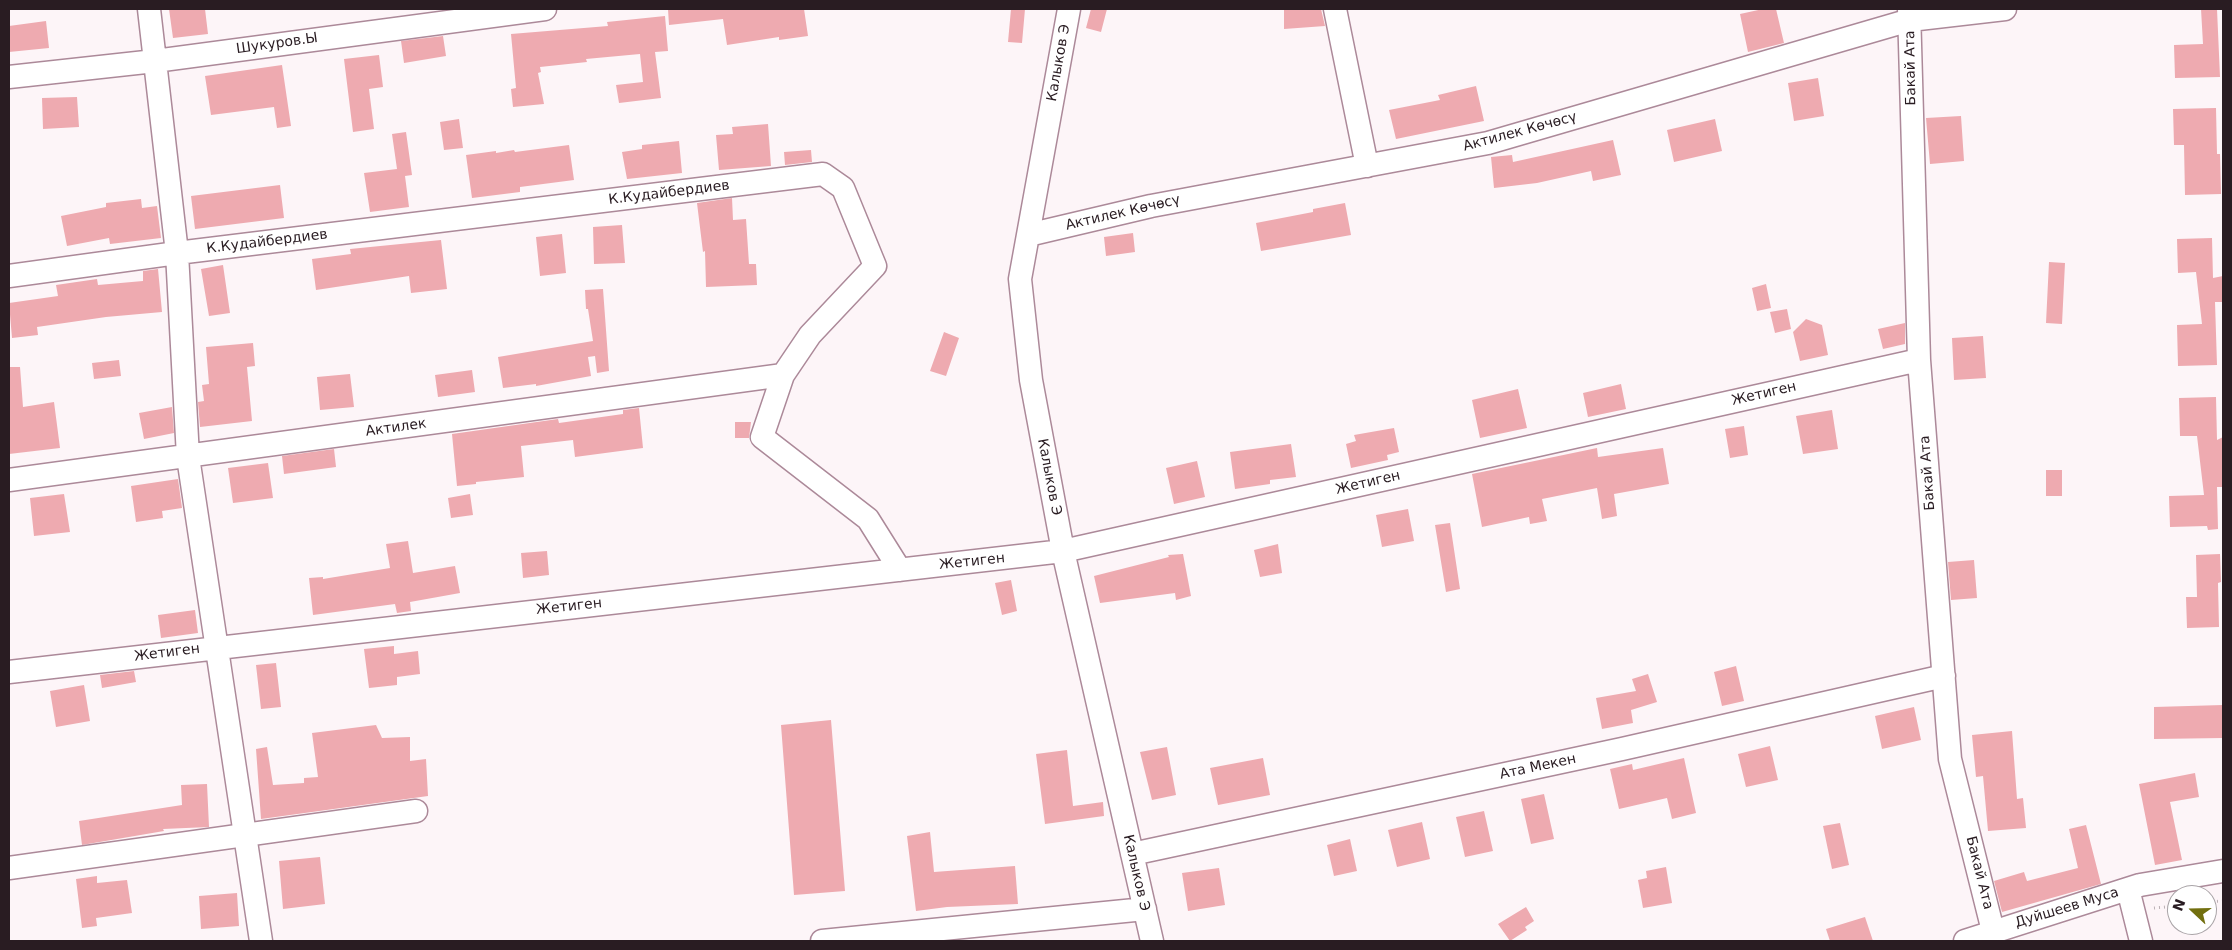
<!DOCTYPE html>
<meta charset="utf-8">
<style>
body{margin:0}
#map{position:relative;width:2232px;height:950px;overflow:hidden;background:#fdf5f8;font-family:"DejaVu Sans",sans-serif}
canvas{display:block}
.frame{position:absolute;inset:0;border:10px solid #291c22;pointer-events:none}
.north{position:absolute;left:2167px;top:885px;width:50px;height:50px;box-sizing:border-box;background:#fff;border:1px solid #a9a4a7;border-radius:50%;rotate:291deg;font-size:14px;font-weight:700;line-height:20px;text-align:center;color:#291c22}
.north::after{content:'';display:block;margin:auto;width:18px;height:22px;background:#726f0f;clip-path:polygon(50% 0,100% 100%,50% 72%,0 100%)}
</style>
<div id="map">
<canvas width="2232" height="950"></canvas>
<div class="frame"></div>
<div class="north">N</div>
</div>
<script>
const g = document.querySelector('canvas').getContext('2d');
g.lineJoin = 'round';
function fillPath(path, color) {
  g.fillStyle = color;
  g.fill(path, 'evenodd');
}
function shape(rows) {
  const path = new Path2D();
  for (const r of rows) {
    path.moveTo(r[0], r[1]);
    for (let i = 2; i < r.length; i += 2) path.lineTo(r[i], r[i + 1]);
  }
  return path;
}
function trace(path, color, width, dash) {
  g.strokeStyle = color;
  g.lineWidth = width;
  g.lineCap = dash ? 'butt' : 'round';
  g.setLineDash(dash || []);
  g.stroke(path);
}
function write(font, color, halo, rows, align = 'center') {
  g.font = font + ' "DejaVu Sans",sans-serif';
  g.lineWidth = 5;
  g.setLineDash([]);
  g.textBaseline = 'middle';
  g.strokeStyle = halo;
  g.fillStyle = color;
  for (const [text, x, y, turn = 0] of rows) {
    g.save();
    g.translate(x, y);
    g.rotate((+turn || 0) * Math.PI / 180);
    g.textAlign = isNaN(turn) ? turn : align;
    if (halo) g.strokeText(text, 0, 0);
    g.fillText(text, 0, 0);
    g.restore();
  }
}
fillPath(shape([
 [169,9,205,9,208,34,173,38],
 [668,9,804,9,808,36,779,40,779,37,727,45,723,19,669,25],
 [1011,9,1025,9,1022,43,1008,42],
 [1091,9,1107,9,1101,32,1086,28],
 [1284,9,1321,9,1325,26,1284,29],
 [1763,9,1776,9,1784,43,1748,52,1740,14],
 [2201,9,2217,9,2220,77,2175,78,2174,45,2203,44],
 [665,16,668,51,655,52,661,98,619,103,616,85,643,82,640,54,586,59,587,62,540,67,541,72,538,73,544,104,513,107,511,89,516,88,511,34,608,26,607,22],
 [46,21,49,48,9,52,9,26],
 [443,36,446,56,404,63,401,41],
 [379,55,383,87,369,89,374,129,353,132,344,59],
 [282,65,291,126,277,128,274,107,211,115,205,76],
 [1818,78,1824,116,1794,121,1788,83],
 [1476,86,1484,121,1396,139,1389,110,1440,100,1438,95],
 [77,97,79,127,43,129,42,98],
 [2216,108,2217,154,2220,154,2221,194,2185,195,2184,145,2174,145,2173,109],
 [1961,116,1964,161,1930,164,1926,118],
 [459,119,463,148,444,150,440,122],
 [1715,119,1722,151,1674,162,1667,130],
 [768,124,771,166,719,170,716,135,733,134,732,127],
 [406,132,412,175,405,176,409,207,370,212,364,173,397,169,392,134],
 [1613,140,1621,175,1593,181,1591,171,1537,183,1494,188,1491,157,1512,155,1513,162],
 [679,141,682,173,627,179,622,152,642,149,642,145],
 [569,145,574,180,520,187,520,192,472,198,466,155,496,151,496,153,514,150,515,152],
 [811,150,812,162,785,165,784,152],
 [280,185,284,218,195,229,191,196],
 [732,198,733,220,746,219,749,264,756,264,757,285,706,287,705,251,703,252,697,203],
 [141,199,142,208,157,206,161,238,110,244,109,238,67,246,61,216,106,207,106,203],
 [1345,203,1351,235,1261,251,1256,223,1313,212,1313,209],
 [622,225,625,263,594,264,593,227],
 [1133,233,1135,252,1106,256,1104,237],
 [562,234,566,273,540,276,536,237],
 [2212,238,2213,278,2223,276,2223,302,2215,302,2217,365,2178,366,2177,325,2202,324,2196,272,2178,273,2177,239],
 [441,240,447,289,411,293,409,276,316,290,312,259,351,254,350,249],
 [2049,262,2065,263,2062,324,2046,323],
 [223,265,230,313,209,316,201,269],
 [158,269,162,312,106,317,37,327,38,335,12,338,9,303,58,296,56,285,97,279,98,285,143,281,143,271],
 [1766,284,1771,308,1757,311,1752,288],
 [603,289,609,371,597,373,595,356,588,357,591,376,536,386,536,384,503,388,498,357,593,341,588,309,586,309,585,290],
 [1787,309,1791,329,1775,333,1770,312],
 [1806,319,1822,325,1828,355,1800,361,1793,332],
 [1905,323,1905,344,1883,349,1878,329],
 [944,332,959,338,946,376,930,371],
 [1983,336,1986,378,1954,380,1952,338],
 [253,343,255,366,247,367,252,421,200,427,198,402,204,401,202,385,209,384,206,347],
 [119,360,121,376,94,379,92,363],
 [9,367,20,367,23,407,54,402,60,448,9,454],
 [472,370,475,392,438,397,435,375],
 [350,374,354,407,320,410,317,377],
 [1621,384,1626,409,1588,417,1583,393],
 [1518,389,1527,428,1480,438,1472,400],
 [2216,397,2217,440,2223,437,2223,487,2217,487,2218,529,2208,530,2207,526,2170,527,2169,496,2204,495,2197,436,2180,436,2179,398],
 [172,407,174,433,144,439,139,413],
 [639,408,643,448,575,457,573,440,521,446,524,477,476,482,476,484,457,486,452,434,558,419,559,423,623,414,623,410],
 [1832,410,1838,449,1803,454,1796,416],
 [735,422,751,422,749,438,735,438],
 [1744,426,1748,455,1730,458,1725,429],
 [1394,428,1399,452,1387,455,1388,460,1351,468,1346,444,1356,441,1354,435],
 [1291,444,1296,477,1270,480,1270,484,1235,489,1230,452],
 [1597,448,1598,457,1663,448,1669,484,1614,494,1617,516,1602,519,1597,488,1542,499,1547,521,1530,524,1529,517,1482,527,1472,474],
 [334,449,336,467,284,474,282,456],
 [1197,461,1205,497,1174,504,1166,468],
 [268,463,273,498,233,503,228,468],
 [2046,470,2062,470,2062,496,2046,496],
 [178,479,182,508,162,511,163,518,136,522,131,486],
 [64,494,70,532,34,536,30,498],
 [470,494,473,515,451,518,448,498],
 [1408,509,1414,541,1382,547,1376,515],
 [1450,523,1460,589,1446,592,1435,525],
 [408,541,413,573,455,566,460,593,410,602,411,611,397,613,395,604,313,615,309,578,323,577,323,579,390,568,386,544],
 [1278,544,1282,573,1260,577,1254,550],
 [547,551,549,575,523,578,521,553],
 [1183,554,1191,596,1176,600,1175,593,1100,603,1094,576,1169,557,1168,555],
 [2220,554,2221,582,2218,583,2219,627,2187,628,2186,597,2197,597,2196,555],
 [1974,560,1977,598,1951,600,1948,562],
 [1011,580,1017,611,1002,615,995,583],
 [195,610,198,633,161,638,158,615],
 [394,646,394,654,418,651,420,674,397,677,397,685,369,688,364,649],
 [276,663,281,707,261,709,256,665],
 [1736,666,1744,701,1722,706,1714,672],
 [134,671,136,682,102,688,100,675],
 [1648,674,1657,702,1631,710,1633,723,1602,729,1596,698,1636,691,1632,679],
 [84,685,90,721,56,727,50,691],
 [2223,705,2223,738,2154,739,2154,707],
 [1914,707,1921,740,1882,749,1875,716],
 [831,720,845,891,794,895,781,725],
 [376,725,382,738,410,737,410,761,426,759,428,796,261,819,256,749,267,747,273,785,304,783,304,778,318,777,312,733],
 [2012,731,2017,799,2023,798,2026,828,1988,831,1983,776,1976,777,1972,735],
 [1770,746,1778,780,1746,787,1738,754],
 [1167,747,1176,795,1152,800,1140,752],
 [1067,750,1073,806,1103,802,1104,816,1045,824,1036,754],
 [1263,758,1270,795,1218,805,1210,768],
 [1684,758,1696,813,1672,819,1667,798,1619,809,1610,769,1632,764,1633,770],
 [2195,773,2199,797,2170,802,2182,860,2155,865,2139,784],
 [207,784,209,827,163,829,164,831,82,845,79,821,182,805,181,785],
 [1544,794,1554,839,1531,844,1521,799],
 [1484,811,1493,851,1465,857,1456,817],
 [1422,822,1430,859,1397,867,1388,830],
 [1840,823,1849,865,1832,869,1823,826],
 [2086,825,2101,884,2002,912,1994,881,2024,872,2027,881,2078,868,2069,829],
 [930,832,934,872,1015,866,1018,904,947,907,916,911,907,836],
 [1350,839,1357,871,1334,876,1327,845],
 [320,857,325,904,283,909,279,861],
 [1666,867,1672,903,1643,908,1638,880,1647,878,1646,871],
 [1219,868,1225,905,1188,911,1182,873],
 [97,876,97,883,127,880,132,913,96,918,97,926,82,928,76,879],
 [237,893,239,926,201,929,199,896],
 [1526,907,1534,921,1525,927,1527,930,1510,941,1498,924],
 [1865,917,1873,941,1830,941,1826,929]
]), '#eeaab0');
const minor = shape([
 [149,9,177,253,188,457,261,941],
 [1069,9,1020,279,1031,380,1063,551,1152,941],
 [1335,9,1367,166],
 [1909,9,1919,360,1950,759,1993,931],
 [9,77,155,61,545,9],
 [1028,235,1151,206,1488,143,1910,20,2005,9],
 [9,276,177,253,823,174,843,188,875,266,810,335,783,375,762,437,868,519,900,570],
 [9,480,783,375],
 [9,672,1063,551,1919,360],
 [1132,854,1622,749,1944,676],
 [9,868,416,811],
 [2128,889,2141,941],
 [822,941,1145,909],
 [1965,941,2140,885,2223,871]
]);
trace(minor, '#ac8999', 25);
trace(shape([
 [2207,902,2223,901],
 [2154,908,2177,906]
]), '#bbb1b5', 3, [1, 4]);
trace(minor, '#fff', 22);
write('14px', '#291c22', '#fff', [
 ["Шукуров.Ы",277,44,-8],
 ["Калыков Э",1059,63,-80],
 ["Бакай Ата",1911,68,-91],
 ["Актилек Көчөсү",1520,132,-15],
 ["К.Кудайбердиев",669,193,-7],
 ["Актилек Көчөсү",1123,213,-13],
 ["К.Кудайбердиев",267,242,-7],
 ["Жетиген",1764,394,-13],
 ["Актилек",396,428,-8],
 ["Бакай Ата",1928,473,-94],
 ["Калыков Э",1049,477,79],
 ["Жетиген",1368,483,-13],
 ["Жетиген",972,562,-6],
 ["Жетиген",569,607,-6],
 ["Жетиген",167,653,-7],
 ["Ата Мекен",1538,767,-12],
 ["Калыков Э",1136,873,77],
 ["Бакай Ата",1979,873,76],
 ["Дуйшеев Муса",2067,908,-17]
]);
</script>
